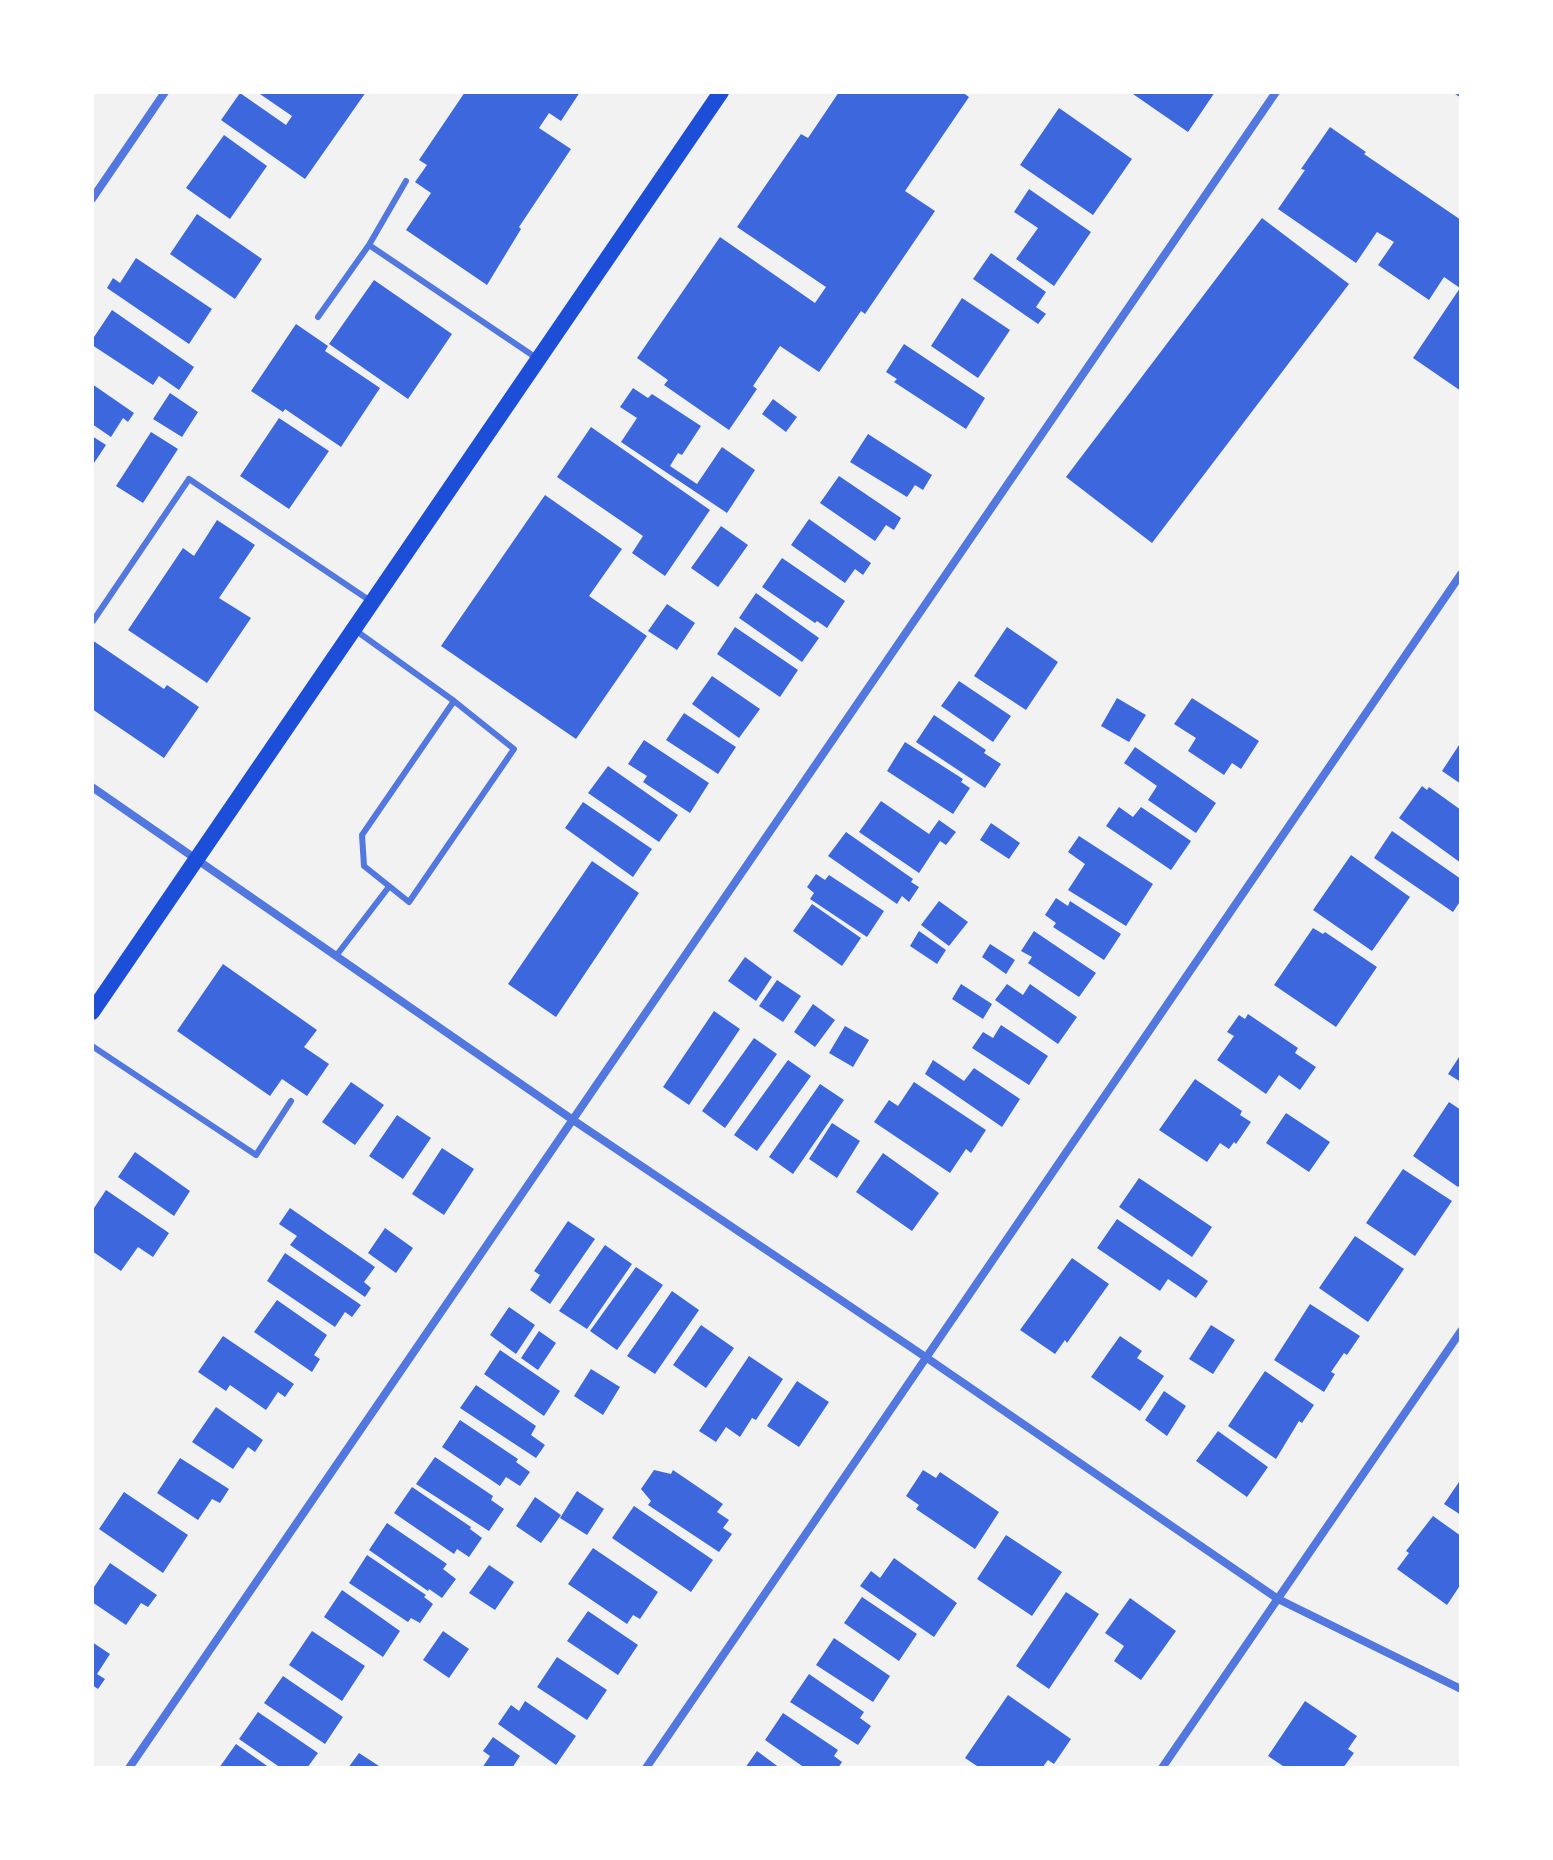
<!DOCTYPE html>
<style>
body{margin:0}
#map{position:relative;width:1553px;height:1860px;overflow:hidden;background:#f2f2f2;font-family:Raleway,sans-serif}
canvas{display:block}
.frame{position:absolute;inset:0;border:94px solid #fff;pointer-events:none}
</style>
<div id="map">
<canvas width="1553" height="1860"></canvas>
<div class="frame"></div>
</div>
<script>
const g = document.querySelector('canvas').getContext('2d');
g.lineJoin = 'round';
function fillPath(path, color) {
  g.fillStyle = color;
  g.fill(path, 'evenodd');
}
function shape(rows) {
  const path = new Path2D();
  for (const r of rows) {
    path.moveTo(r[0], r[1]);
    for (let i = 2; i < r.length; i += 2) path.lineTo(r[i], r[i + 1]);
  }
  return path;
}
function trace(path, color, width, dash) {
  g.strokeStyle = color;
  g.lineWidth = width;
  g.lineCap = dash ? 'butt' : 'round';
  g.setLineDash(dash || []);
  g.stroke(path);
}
fillPath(shape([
 [257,92,366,92,305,179,221,120,240,93,286,125,292,116],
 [465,92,580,92,561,121,549,113,539,128,571,149,519,227,521,229,487,285,406,230,431,193,415,182,427,165,419,160],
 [839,92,962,92,969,97,905,191,935,211,865,314,861,311,819,372,780,346,753,386,757,389,729,430,664,385,668,380,637,358,720,237,815,303,826,287,737,227,801,134,808,138],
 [1130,92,1215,92,1188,132],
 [1059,108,1132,159,1093,215,1020,165],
 [1330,127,1366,152,1364,154,1461,220,1461,391,1413,358,1460,288,1444,277,1429,300,1378,265,1394,242,1377,232,1356,263,1278,209,1305,170,1301,169],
 [224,135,267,166,230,219,186,188],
 [1029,189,1091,232,1054,286,1016,259,1038,228,1014,212],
 [197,214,262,259,235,299,170,254],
 [1262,218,1349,284,1152,543,1066,477],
 [991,253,1046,292,1036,307,1046,314,1038,324,973,279],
 [136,258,212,309,189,344,107,288,113,278,120,283],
 [374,280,452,334,408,399,329,344],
 [962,298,1010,330,978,378,931,346],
 [112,310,194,367,179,390,159,376,153,385,92,345,92,340],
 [296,324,328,346,325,351,380,388,341,447,285,409,283,412,251,391],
 [904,344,985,398,966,429,894,382,897,379,886,372],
 [92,384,134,413,128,422,123,418,111,437,92,424],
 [633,388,648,398,652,394,701,426,682,455,678,453,670,466,697,484,722,447,755,470,727,513,621,442,637,418,620,407],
 [170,393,198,412,182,437,153,419],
 [773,399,797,417,786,432,762,414],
 [279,418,329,451,289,509,240,476],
 [591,427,710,510,665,576,632,553,643,536,557,477],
 [151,432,178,449,143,503,116,486],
 [868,434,932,475,923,490,915,485,907,497,850,462],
 [92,436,106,445,92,466],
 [839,476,901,518,894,530,886,525,875,541,820,503],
 [545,495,622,549,589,596,647,636,576,739,441,646],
 [809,519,871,563,863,575,855,569,845,583,791,545],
 [217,520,255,545,219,598,251,618,207,683,128,630,183,548,194,556],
 [721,526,748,545,718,587,691,568],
 [782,558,845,601,827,628,817,621,815,623,762,587],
 [756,593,819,638,802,662,739,618],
 [667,604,695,623,677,650,648,631],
 [735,627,798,670,780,697,717,654],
 [1007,627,1058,662,1026,710,974,676],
 [92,640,164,689,167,685,199,707,164,758,92,709],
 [712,676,760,709,739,738,692,704],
 [959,681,1011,716,993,742,941,706],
 [1117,698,1146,715,1129,742,1101,726],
 [1192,698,1259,741,1241,769,1232,763,1224,775,1188,751,1196,738,1174,724],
 [684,713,736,747,718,774,666,740],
 [934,715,986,750,984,753,1001,764,985,788,916,742],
 [644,740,709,783,690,813,643,782,647,776,628,764],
 [905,742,963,779,961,782,970,788,953,814,887,771],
 [1461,742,1461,784,1442,771],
 [1135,747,1216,803,1196,833,1148,800,1157,786,1124,763],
 [608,766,678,815,659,842,588,793],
 [1422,786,1427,790,1429,787,1461,810,1461,863,1399,818],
 [881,801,929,834,939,820,956,832,946,845,940,841,919,873,859,832],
 [583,802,652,849,633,877,565,828],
 [1119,807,1133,817,1141,807,1191,841,1171,870,1106,826],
 [991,823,1020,843,1009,859,980,840],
 [1392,831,1461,879,1461,900,1453,912,1374,858],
 [846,832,913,879,911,882,919,887,909,902,902,896,897,904,828,856],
 [1079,836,1153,884,1126,926,1068,890,1085,864,1068,852],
 [1351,855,1410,897,1372,951,1313,910],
 [592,861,639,893,556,1017,508,984],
 [816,874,825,880,829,875,884,911,867,937,810,899,814,893,807,887],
 [1056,898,1068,906,1070,901,1121,934,1104,960,1053,927,1056,923,1045,915],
 [939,901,968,922,949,946,921,925],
 [812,904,861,938,842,966,793,931],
 [1313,928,1323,934,1325,932,1377,967,1336,1027,1274,985],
 [919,931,946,950,937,964,910,946],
 [1034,931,1096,973,1079,997,1028,963,1032,957,1021,951],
 [990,944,1015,960,1006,974,982,957],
 [745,957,772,977,756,1001,728,981],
 [223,964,317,1030,304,1047,329,1064,307,1096,282,1079,270,1096,177,1031],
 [777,980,801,996,783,1022,759,1006],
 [961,984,992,1004,983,1019,952,999],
 [1007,984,1023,995,1030,984,1077,1017,1058,1044,995,1000],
 [813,1004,835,1020,815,1047,794,1032],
 [714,1011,740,1029,689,1105,663,1087],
 [1248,1014,1298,1048,1295,1053,1316,1067,1300,1090,1279,1075,1266,1094,1217,1060,1234,1036,1227,1032,1239,1015,1245,1019],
 [1001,1025,1048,1056,1029,1085,972,1048,983,1032,993,1038],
 [845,1026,869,1040,853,1067,829,1053],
 [754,1038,777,1054,725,1128,702,1111],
 [1461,1054,1461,1082,1448,1074],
 [788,1060,811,1076,757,1151,734,1135],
 [933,1060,964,1081,974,1068,1020,1099,1002,1127,925,1074],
 [1195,1079,1242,1111,1240,1115,1251,1122,1236,1144,1234,1142,1229,1149,1220,1143,1207,1162,1159,1130],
 [351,1082,384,1105,355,1145,322,1122],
 [914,1082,986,1130,971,1153,966,1149,950,1173,874,1122,889,1100,898,1106],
 [820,1084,844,1100,793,1174,769,1157],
 [1449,1102,1461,1110,1461,1183,1458,1187,1413,1156],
 [1286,1113,1330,1142,1309,1172,1266,1143],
 [397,1115,431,1138,403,1179,369,1156],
 [832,1123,860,1141,837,1178,809,1159],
 [442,1148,474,1169,444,1215,412,1194],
 [135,1152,190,1191,174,1216,118,1177],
 [883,1153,939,1193,912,1231,856,1192],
 [1403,1169,1452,1201,1415,1256,1366,1223],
 [1139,1178,1212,1227,1192,1257,1119,1207],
 [106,1190,169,1233,153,1257,138,1247,121,1271,92,1251,92,1211],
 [290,1208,375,1267,364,1282,371,1288,365,1297,290,1245,297,1236,279,1224],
 [1117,1219,1208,1281,1196,1298,1168,1279,1160,1291,1097,1248],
 [568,1221,595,1239,550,1304,530,1290,540,1275,534,1271],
 [385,1228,413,1248,396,1273,368,1253],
 [1355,1236,1404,1269,1368,1322,1319,1288],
 [605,1245,632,1264,587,1329,559,1311],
 [285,1253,361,1305,352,1317,345,1312,335,1327,267,1281],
 [1072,1258,1109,1284,1067,1343,1065,1340,1055,1354,1020,1330],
 [636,1267,663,1285,617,1350,590,1331],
 [672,1291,699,1310,655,1374,627,1356],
 [277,1300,327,1335,314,1355,320,1359,312,1372,254,1332],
 [1310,1304,1360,1336,1347,1355,1344,1353,1331,1372,1335,1374,1324,1392,1274,1360],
 [509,1307,535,1325,516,1354,490,1335],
 [701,1325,734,1348,706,1388,673,1365],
 [1211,1325,1235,1340,1213,1374,1189,1359],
 [539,1331,556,1343,538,1370,521,1358],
 [223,1336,294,1384,285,1397,278,1392,266,1410,230,1385,226,1391,198,1372],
 [1120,1336,1142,1351,1137,1358,1164,1376,1140,1411,1091,1377],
 [500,1350,560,1391,544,1416,484,1374],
 [749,1356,783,1379,756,1420,752,1418,740,1437,726,1427,716,1442,699,1431],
 [591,1369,620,1387,603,1415,574,1396],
 [1265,1371,1314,1405,1302,1423,1299,1421,1276,1459,1228,1426],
 [797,1381,829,1402,799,1447,767,1426],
 [476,1385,536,1426,531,1435,545,1445,536,1458,460,1408],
 [1164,1391,1186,1406,1167,1436,1145,1420],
 [216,1407,263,1440,255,1452,248,1447,233,1469,192,1442],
 [460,1420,518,1459,516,1462,530,1472,520,1486,506,1477,500,1486,442,1447],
 [1218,1431,1268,1467,1247,1497,1196,1461],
 [435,1457,493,1496,491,1500,504,1509,489,1531,416,1484],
 [180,1458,229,1489,220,1503,212,1499,198,1520,157,1493],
 [654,1470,671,1474,673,1470,723,1504,717,1512,729,1520,723,1528,732,1534,719,1552,648,1505,651,1501,641,1489],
 [923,1470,936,1478,940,1472,999,1512,975,1549,916,1509,919,1505,906,1496],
 [1461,1479,1461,1515,1444,1504],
 [412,1487,471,1527,470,1529,482,1538,469,1557,457,1549,454,1554,394,1513],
 [577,1491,604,1509,587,1535,560,1518],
 [124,1492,188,1535,163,1573,99,1529],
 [535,1497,561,1515,541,1543,516,1526],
 [634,1506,713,1560,691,1592,612,1538],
 [1433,1516,1461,1536,1461,1584,1447,1605,1397,1569,1409,1553,1406,1551],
 [387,1523,447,1564,443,1569,456,1579,442,1598,429,1589,428,1591,369,1550],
 [1006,1535,1062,1572,1032,1616,977,1579],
 [593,1548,658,1592,640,1619,633,1615,627,1624,568,1584],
 [367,1555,426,1595,424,1597,433,1604,420,1623,411,1618,408,1622,349,1583],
 [894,1558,957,1603,934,1637,860,1586,871,1571,880,1578],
 [110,1563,157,1595,148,1607,141,1603,126,1625,92,1602,92,1590],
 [489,1565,514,1582,495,1610,469,1593],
 [342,1590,400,1631,383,1657,324,1617],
 [1066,1592,1099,1614,1049,1689,1016,1666],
 [862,1597,917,1634,899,1661,844,1623],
 [1130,1598,1176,1631,1141,1680,1114,1661,1124,1646,1105,1633],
 [588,1611,638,1645,618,1675,567,1641],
 [312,1631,365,1666,342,1701,289,1665],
 [443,1631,469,1649,449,1678,423,1660],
 [834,1638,890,1676,873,1702,816,1665],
 [92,1642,110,1654,97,1674,105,1679,98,1689,92,1685],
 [557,1657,607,1690,587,1720,537,1687],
 [809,1674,864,1712,860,1718,871,1726,858,1745,790,1702],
 [283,1676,343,1717,325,1744,264,1703],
 [1008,1695,1071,1739,1054,1764,1048,1760,1042,1768,980,1768,965,1758],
 [525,1701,576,1736,556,1765,498,1724,511,1705,519,1711],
 [1305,1701,1357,1736,1348,1749,1354,1753,1343,1768,1286,1768,1268,1756],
 [258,1712,318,1753,307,1768,281,1768,239,1739],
 [783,1713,838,1750,834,1756,842,1762,838,1768,805,1768,765,1740],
 [493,1737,520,1756,512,1768,482,1768,490,1756,483,1751],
 [236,1744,270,1768,219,1768],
 [757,1751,780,1768,745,1768],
 [359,1753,382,1768,348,1768]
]), '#3d67dc');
trace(shape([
 [369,245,538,359],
 [318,317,369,245,406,181],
 [93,621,189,479,372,602],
 [355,630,454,701,514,749,409,902,364,866,362,835,454,701],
 [336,956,388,888],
 [92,1046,256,1155,291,1101]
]), '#5277de', 6);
trace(shape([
 [1459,92,1461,93],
 [92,199,165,92],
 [92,787,573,1120,927,1358,1278,1599,1461,1689],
 [129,1768,1276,92],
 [646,1768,1461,574],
 [1162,1768,1461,1331]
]), '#5277de', 8);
trace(shape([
 [92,1012,721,92]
]), '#1d4ed8', 16);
</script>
